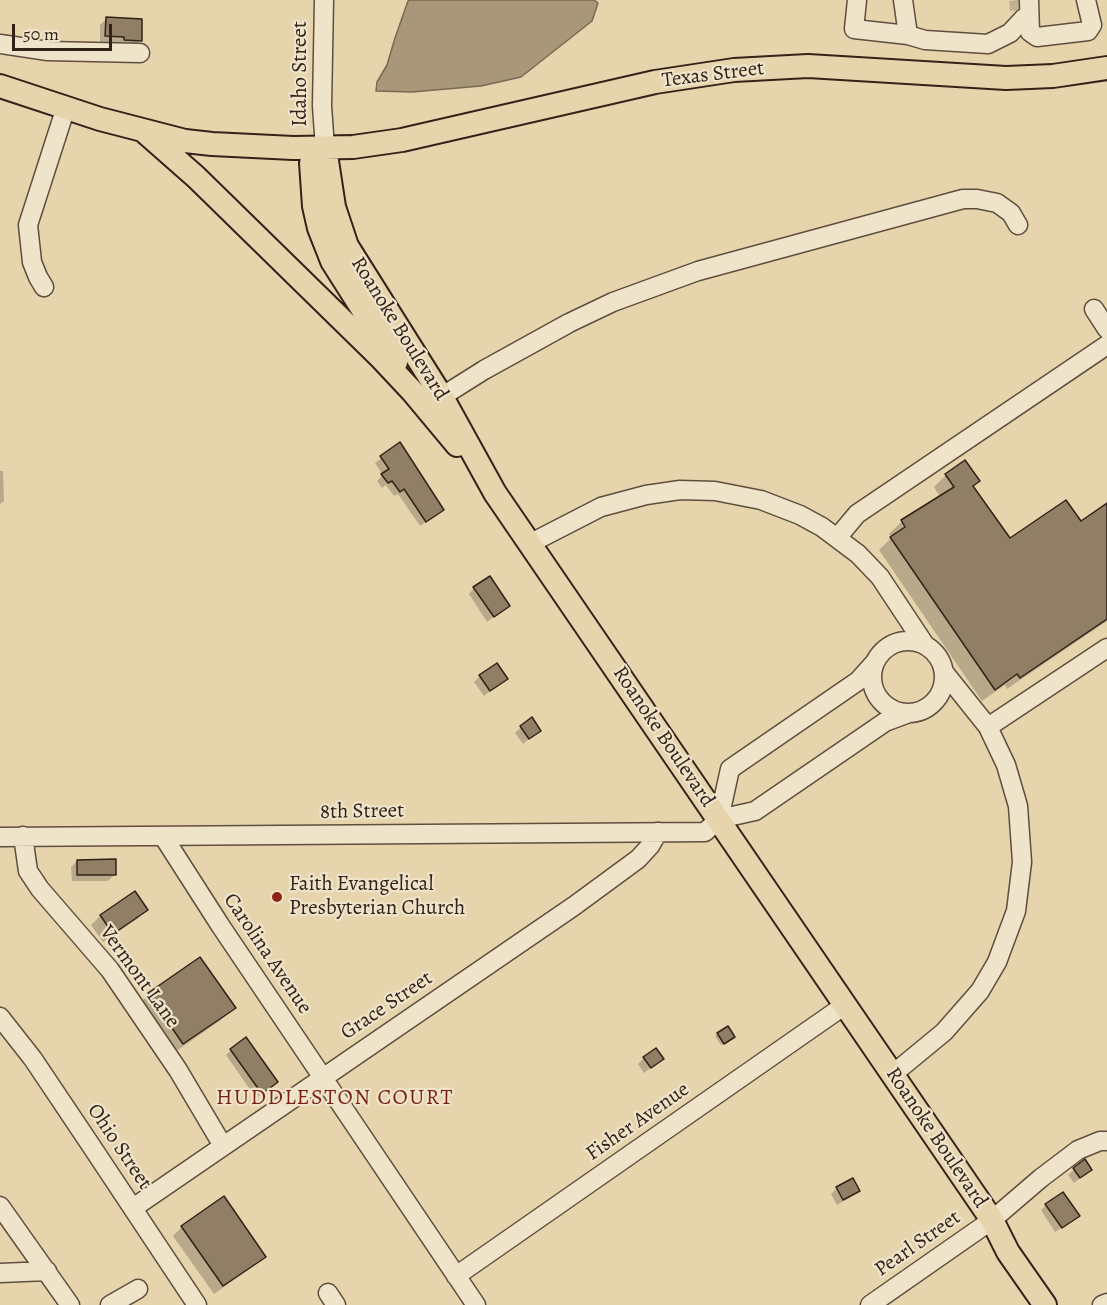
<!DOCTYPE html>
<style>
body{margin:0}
#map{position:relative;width:1107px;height:1305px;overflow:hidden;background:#e6d4ad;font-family:Alegreya,serif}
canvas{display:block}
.scale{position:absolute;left:12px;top:24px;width:100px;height:27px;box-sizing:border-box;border:3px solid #322218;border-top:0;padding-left:8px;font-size:18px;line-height:21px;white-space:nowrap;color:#322218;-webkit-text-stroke:4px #efe3ca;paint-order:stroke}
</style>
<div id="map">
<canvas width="1107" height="1305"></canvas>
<div class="scale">50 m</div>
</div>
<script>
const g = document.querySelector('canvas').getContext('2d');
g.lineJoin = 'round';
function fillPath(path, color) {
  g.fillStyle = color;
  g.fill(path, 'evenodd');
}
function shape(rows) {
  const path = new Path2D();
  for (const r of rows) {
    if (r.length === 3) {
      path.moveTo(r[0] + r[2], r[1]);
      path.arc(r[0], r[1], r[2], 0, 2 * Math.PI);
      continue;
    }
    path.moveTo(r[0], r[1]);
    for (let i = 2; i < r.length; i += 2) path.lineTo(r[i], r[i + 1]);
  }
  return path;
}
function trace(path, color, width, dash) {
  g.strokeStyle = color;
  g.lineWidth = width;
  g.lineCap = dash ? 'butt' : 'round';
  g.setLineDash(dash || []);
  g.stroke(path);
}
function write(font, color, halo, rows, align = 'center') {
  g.font = font + ' Alegreya,serif';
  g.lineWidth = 4.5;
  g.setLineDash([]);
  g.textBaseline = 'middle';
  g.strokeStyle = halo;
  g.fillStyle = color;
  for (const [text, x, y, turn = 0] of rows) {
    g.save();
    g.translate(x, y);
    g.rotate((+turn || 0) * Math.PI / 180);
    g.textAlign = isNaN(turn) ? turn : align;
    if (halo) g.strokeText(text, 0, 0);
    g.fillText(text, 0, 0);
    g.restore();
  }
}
const water = shape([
 [410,0,594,0,598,3,592,21,521,77,481,86,412,92,376,91,377,82,387,65,395,38,408,1,410,0]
]);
fillPath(water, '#a9977a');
trace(water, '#796853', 1.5);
fillPath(shape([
 [106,19,140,40,134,46,119,45,119,42,100,42,100,25],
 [400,444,436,515,420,526,398,494,394,496,386,485,382,488,377,481,383,475,375,463],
 [0,471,3,471,4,501,0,504],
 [946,475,978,481,972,487,1009,540,1080,523,1107,505,1107,621,1007,689,1005,685,982,701,879,550,892,537,889,534,902,521,940,497,934,487],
 [474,588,508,606,487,622,469,594],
 [480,676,506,679,484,696,474,682],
 [521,727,539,731,523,744,515,733],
 [77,861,114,875,108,881,72,881,71,867],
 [134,893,146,910,137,919,103,942,91,925,100,916],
 [149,994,234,1008,221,1020,171,1055,137,1006],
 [718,1034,731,1039,721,1045,715,1036],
 [231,1050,276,1082,256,1098,226,1055],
 [644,1058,662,1059,644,1073,638,1064],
 [1074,1169,1090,1170,1074,1183,1068,1175],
 [837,1188,858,1190,852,1196,837,1205,831,1194],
 [1046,1205,1078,1216,1055,1232,1041,1210],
 [182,1227,264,1256,255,1265,214,1294,173,1236]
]), '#0003');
const building = shape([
 [106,17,142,19,142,41,124,40,124,37,105,36,106,17],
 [400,442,444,510,426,522,404,489,400,492,392,481,388,483,381,474,389,469,380,456,400,442],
 [965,460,980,481,973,486,1010,538,1066,500,1081,521,1107,503,1107,619,1020,678,1017,674,995,690,890,537,905,527,901,520,954,487,945,474,965,460],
 [490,576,510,606,494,617,473,587,490,576],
 [497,663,508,679,490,691,479,675,497,663],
 [532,717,541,731,529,739,520,726,532,717],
 [116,859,116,875,77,875,77,860,116,859],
 [135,891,148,910,113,934,100,915,135,891],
 [200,957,236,1008,183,1044,148,993,200,957],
 [728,1026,735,1037,724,1044,717,1033,728,1026],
 [246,1037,278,1082,262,1094,230,1049,246,1037],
 [656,1048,664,1059,651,1068,643,1057,656,1048],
 [1085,1159,1092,1170,1080,1178,1073,1168,1085,1159],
 [853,1178,860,1191,843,1200,836,1187,853,1178],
 [1063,1192,1080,1216,1062,1228,1045,1204,1063,1192],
 [224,1196,266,1257,223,1286,181,1226,224,1196]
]);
fillPath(building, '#907f65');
trace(building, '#322218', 1.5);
trace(shape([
 [1018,0,1019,10]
]), '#c2b08f', 18, [18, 9]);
const minor = shape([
 [324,0,322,106,325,148],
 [857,0,854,29,908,35,925,40,988,44,1010,33,1024,18],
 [903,0,908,35],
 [1029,0,1030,32,1037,37,1088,31,1092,25,1086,0],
 [0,44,48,51,140,53],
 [44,287,38,277,32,262,28,225,66,107],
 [1094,309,1107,329],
 [430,404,484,370,569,323,613,302,698,271,963,199,977,199,997,203,1011,213,1018,225],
 [837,538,857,514,1107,345],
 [529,544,601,507,646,495,680,490,715,491,761,500,800,515,822,527,858,554,880,577,925,645],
 [908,677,36],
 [944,672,988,727,1107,648],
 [719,819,730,769,858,681,875,662],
 [719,819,755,811,885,722,909,713],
 [23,836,28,871,40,889,110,970,178,1070,223,1146],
 [163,836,220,925,476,1305],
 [0,837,705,832,719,819],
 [0,1017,33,1059,90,1144,197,1305],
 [893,1074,944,1032,980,991,997,962,1016,911,1022,862,1018,806,1006,765,988,727],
 [0,1206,70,1305],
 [133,1208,574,906,638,859,650,846,658,832],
 [0,1273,47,1271],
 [456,1276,845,1005],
 [328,1293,336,1305],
 [110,1305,138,1289],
 [870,1305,992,1220,1041,1178,1078,1150,1100,1141,1107,1141],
 [1102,1305,1107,1303]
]);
const major = shape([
 [0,86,100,119,185,141,212,144,293,148,353,147,402,140,655,82,734,70,808,66,1006,78,1053,76,1107,68],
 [146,133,196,177,382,359,412,391,457,445],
 [325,148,334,207,347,246,442,397,495,493,992,1220,1008,1252,1045,1305],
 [325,148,311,163,314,206,319,228,332,261,396,362]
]);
trace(minor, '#5f4e3d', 21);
trace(major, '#322218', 26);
trace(minor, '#efe3ca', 18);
trace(major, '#e6d4ad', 22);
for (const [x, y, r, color] of [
 [277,897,6,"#8f2418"]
]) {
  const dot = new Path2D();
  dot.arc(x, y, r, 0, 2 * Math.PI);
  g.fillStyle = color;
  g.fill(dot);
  trace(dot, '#efe3ca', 2);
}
write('21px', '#322218', '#efe3ca', [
 ["Idaho Street",301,74,-90],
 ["Texas Street",713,75,-7],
 ["Roanoke Boulevard",399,329,58],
 ["Roanoke Boulevard",663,737,56],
 ["8th Street",362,812,-1],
 ["Carolina Avenue",267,954,56],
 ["Vermont Lane",139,977,54],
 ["Grace Street",387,1006,-34],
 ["Fisher Avenue",638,1122,-35],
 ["Roanoke Boulevard",936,1138,56],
 ["Ohio Street",119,1147,56],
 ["Pearl Street",918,1244,-35]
]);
write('21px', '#322218', '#efe3ca', [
 ["Faith Evangelical",289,885],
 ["Presbyterian Church",289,909]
], 'left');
g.letterSpacing = '1.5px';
write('22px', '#7a1f14', '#efe3ca', [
 ["HUDDLESTON COURT",335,1099]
]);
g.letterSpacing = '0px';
</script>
